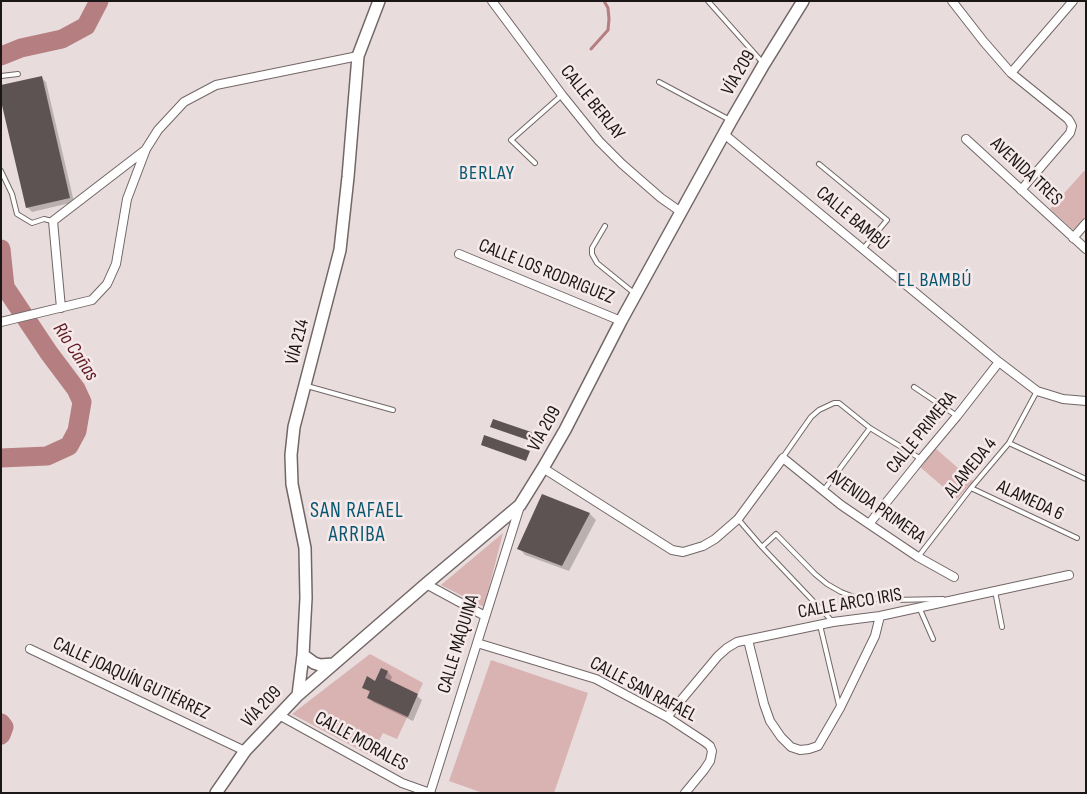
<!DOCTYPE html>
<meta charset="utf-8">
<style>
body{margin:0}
#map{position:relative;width:1087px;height:794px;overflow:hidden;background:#e9dcdc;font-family:"Sofia Sans Condensed",sans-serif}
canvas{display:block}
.frame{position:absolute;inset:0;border:2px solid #1c1717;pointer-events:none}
</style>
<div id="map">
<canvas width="1087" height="794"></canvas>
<div class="frame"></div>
</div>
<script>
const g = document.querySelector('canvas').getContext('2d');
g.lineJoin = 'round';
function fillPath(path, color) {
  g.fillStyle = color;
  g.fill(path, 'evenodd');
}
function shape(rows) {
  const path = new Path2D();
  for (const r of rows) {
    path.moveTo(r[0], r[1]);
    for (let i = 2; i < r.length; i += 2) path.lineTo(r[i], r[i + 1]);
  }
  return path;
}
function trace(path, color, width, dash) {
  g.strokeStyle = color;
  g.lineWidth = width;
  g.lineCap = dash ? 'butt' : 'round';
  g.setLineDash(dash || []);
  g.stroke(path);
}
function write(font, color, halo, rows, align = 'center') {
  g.font = font + ' "Sofia Sans Condensed",sans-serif';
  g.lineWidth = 5;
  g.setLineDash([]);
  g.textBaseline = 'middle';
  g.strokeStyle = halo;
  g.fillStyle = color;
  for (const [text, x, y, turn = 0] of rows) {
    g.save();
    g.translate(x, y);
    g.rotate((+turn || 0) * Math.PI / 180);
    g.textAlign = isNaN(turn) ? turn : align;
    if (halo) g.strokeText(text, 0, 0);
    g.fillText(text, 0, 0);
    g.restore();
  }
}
fillPath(shape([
 [1084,171,1086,172,1086,216,1073,230,1050,209],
 [935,448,973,481,957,499,919,466],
 [503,533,484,607,441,585],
 [370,654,423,683,397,739,383,733,371,756,292,714],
 [491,660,588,693,554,793,483,793,449,781]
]), '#d9b2b2');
fillPath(shape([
 [41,77,46,82,74,202,32,212,27,207],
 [492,427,540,436,541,437,538,444],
 [543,496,590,514,596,520,569,571,525,555,519,548],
 [382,670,388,672,392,677,390,682,417,696,422,700,413,721,373,702,369,698,371,693,363,687,376,682]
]), '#0003');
trace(shape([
 [591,49,608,30,609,19,608,8,604,1]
]), '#b57e80', 3);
trace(shape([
 [1,56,21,48,62,39,86,26,99,1],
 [1,249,5,287,49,353,76,389,82,402,77,431,69,446,47,456,1,458],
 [1,723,4,727,1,735]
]), '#b57e80', 19);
fillPath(shape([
 [42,76,70,198,26,208,1,101,1,85],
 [493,419,540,435,537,443,490,427],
 [484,435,530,451,526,461,481,445],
 [542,494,590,513,562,566,517,549],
 [381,668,388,671,385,678,418,694,408,717,367,698,370,691,362,688,367,676,375,681]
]), '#5d5353');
const lane = shape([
 [708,1,763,63],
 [1,76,18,74],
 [659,82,730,120],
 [535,163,511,140,562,95],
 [819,164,887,220,863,249],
 [1,171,12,194,17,214,32,223,44,219,52,221],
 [605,226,592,248,592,254,597,263,634,293],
 [307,386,393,410],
 [914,387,957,416],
 [1009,443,1086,479],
 [783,457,811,417,819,410,834,403,839,403,870,428,921,459],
 [971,488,1077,538],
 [824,490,870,428],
 [738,519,762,547,833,622],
 [762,547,776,534,815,574,827,584,841,592,854,597,892,600,943,599],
 [918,557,971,488,1009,443,1037,391],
 [995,591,1002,627],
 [919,607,933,639],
 [820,625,839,705]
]);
const street = shape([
 [492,1,562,95,599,141,622,164,661,198,681,212],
 [952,1,984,42,1011,73,1068,119,1070,122,1072,126,1070,133,1021,190],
 [1011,73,1073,1],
 [724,134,999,362,1037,391,1063,399,1086,401],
 [966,139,1086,249],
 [1073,238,1086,223],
 [459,254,621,321],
 [61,308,53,221,144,151],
 [1,322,92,300,107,284,116,264,127,199,146,149,158,130,184,102,216,85,358,56],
 [543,468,672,550,683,552,703,546,715,539,738,519,783,458,841,505,869,524,918,557,954,577],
 [869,524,921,459,957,416,999,362],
 [426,584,485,616],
 [748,640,764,704,770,721,781,737,791,747,800,750,809,749,818,746,840,708,875,636,880,616],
 [477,643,596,679,667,717,705,742,710,746,712,751,710,761,704,770,685,793],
 [30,649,245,751],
 [279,715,402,783,430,793],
 [667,717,718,656,727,648,737,642,833,622,880,616,1069,575],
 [430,793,520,506]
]);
const secondary = shape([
 [303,655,314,663,320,665,333,664],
 [298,695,303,655,306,598,305,548,292,484,291,455,294,427,340,250,348,177,358,56,379,1],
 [216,793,245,751,298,695,426,584,520,505,543,468,565,430,621,321,731,121,764,64,803,1]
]);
trace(lane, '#726767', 6);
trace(street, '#726767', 10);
trace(secondary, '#726767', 14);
trace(lane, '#fff', 4);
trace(street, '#fff', 8);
trace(secondary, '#fff', 11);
write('19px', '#1c1717', '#f6e9e9', [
 ["VÍA 209",739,73,-60],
 ["CALLE BERLAY",592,103,51],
 ["AVENIDA TRES",1026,172,43],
 ["CALLE BAMBÚ",852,219,40],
 ["CALLE LOS RODRIGUEZ",546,272,22],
 ["VÍA 214",298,342,-76],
 ["VÍA 209",545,429,-61],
 ["CALLE PRIMERA",922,433,-51],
 ["ALAMEDA 4",971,468,-51],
 ["ALAMEDA 6",1030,501,25],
 ["AVENIDA PRIMERA",876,507,35],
 ["CALLE ARCO IRIS",850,604,-10],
 ["CALLE MÁQUINA",459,644,-73],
 ["CALLE JOAQUÍN GUTIÉRREZ",131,679,25],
 ["CALLE SAN RAFAEL",643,690,28],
 ["VÍA 209",262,707,-47],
 ["CALLE MORALES",361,742,29]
]);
g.letterSpacing = '1px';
write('20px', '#075771', '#f6e9e9', [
 ["BERLAY",487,174],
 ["EL BAMBÚ",935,281]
]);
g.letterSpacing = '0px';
write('italic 20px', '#611c25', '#f6e9e9', [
 ["Río Cañas",75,352,56]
]);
g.letterSpacing = '1px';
write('21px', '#075771', '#f6e9e9', [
 ["SAN RAFAEL",357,512],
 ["ARRIBA",357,536]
]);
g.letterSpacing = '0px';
</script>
